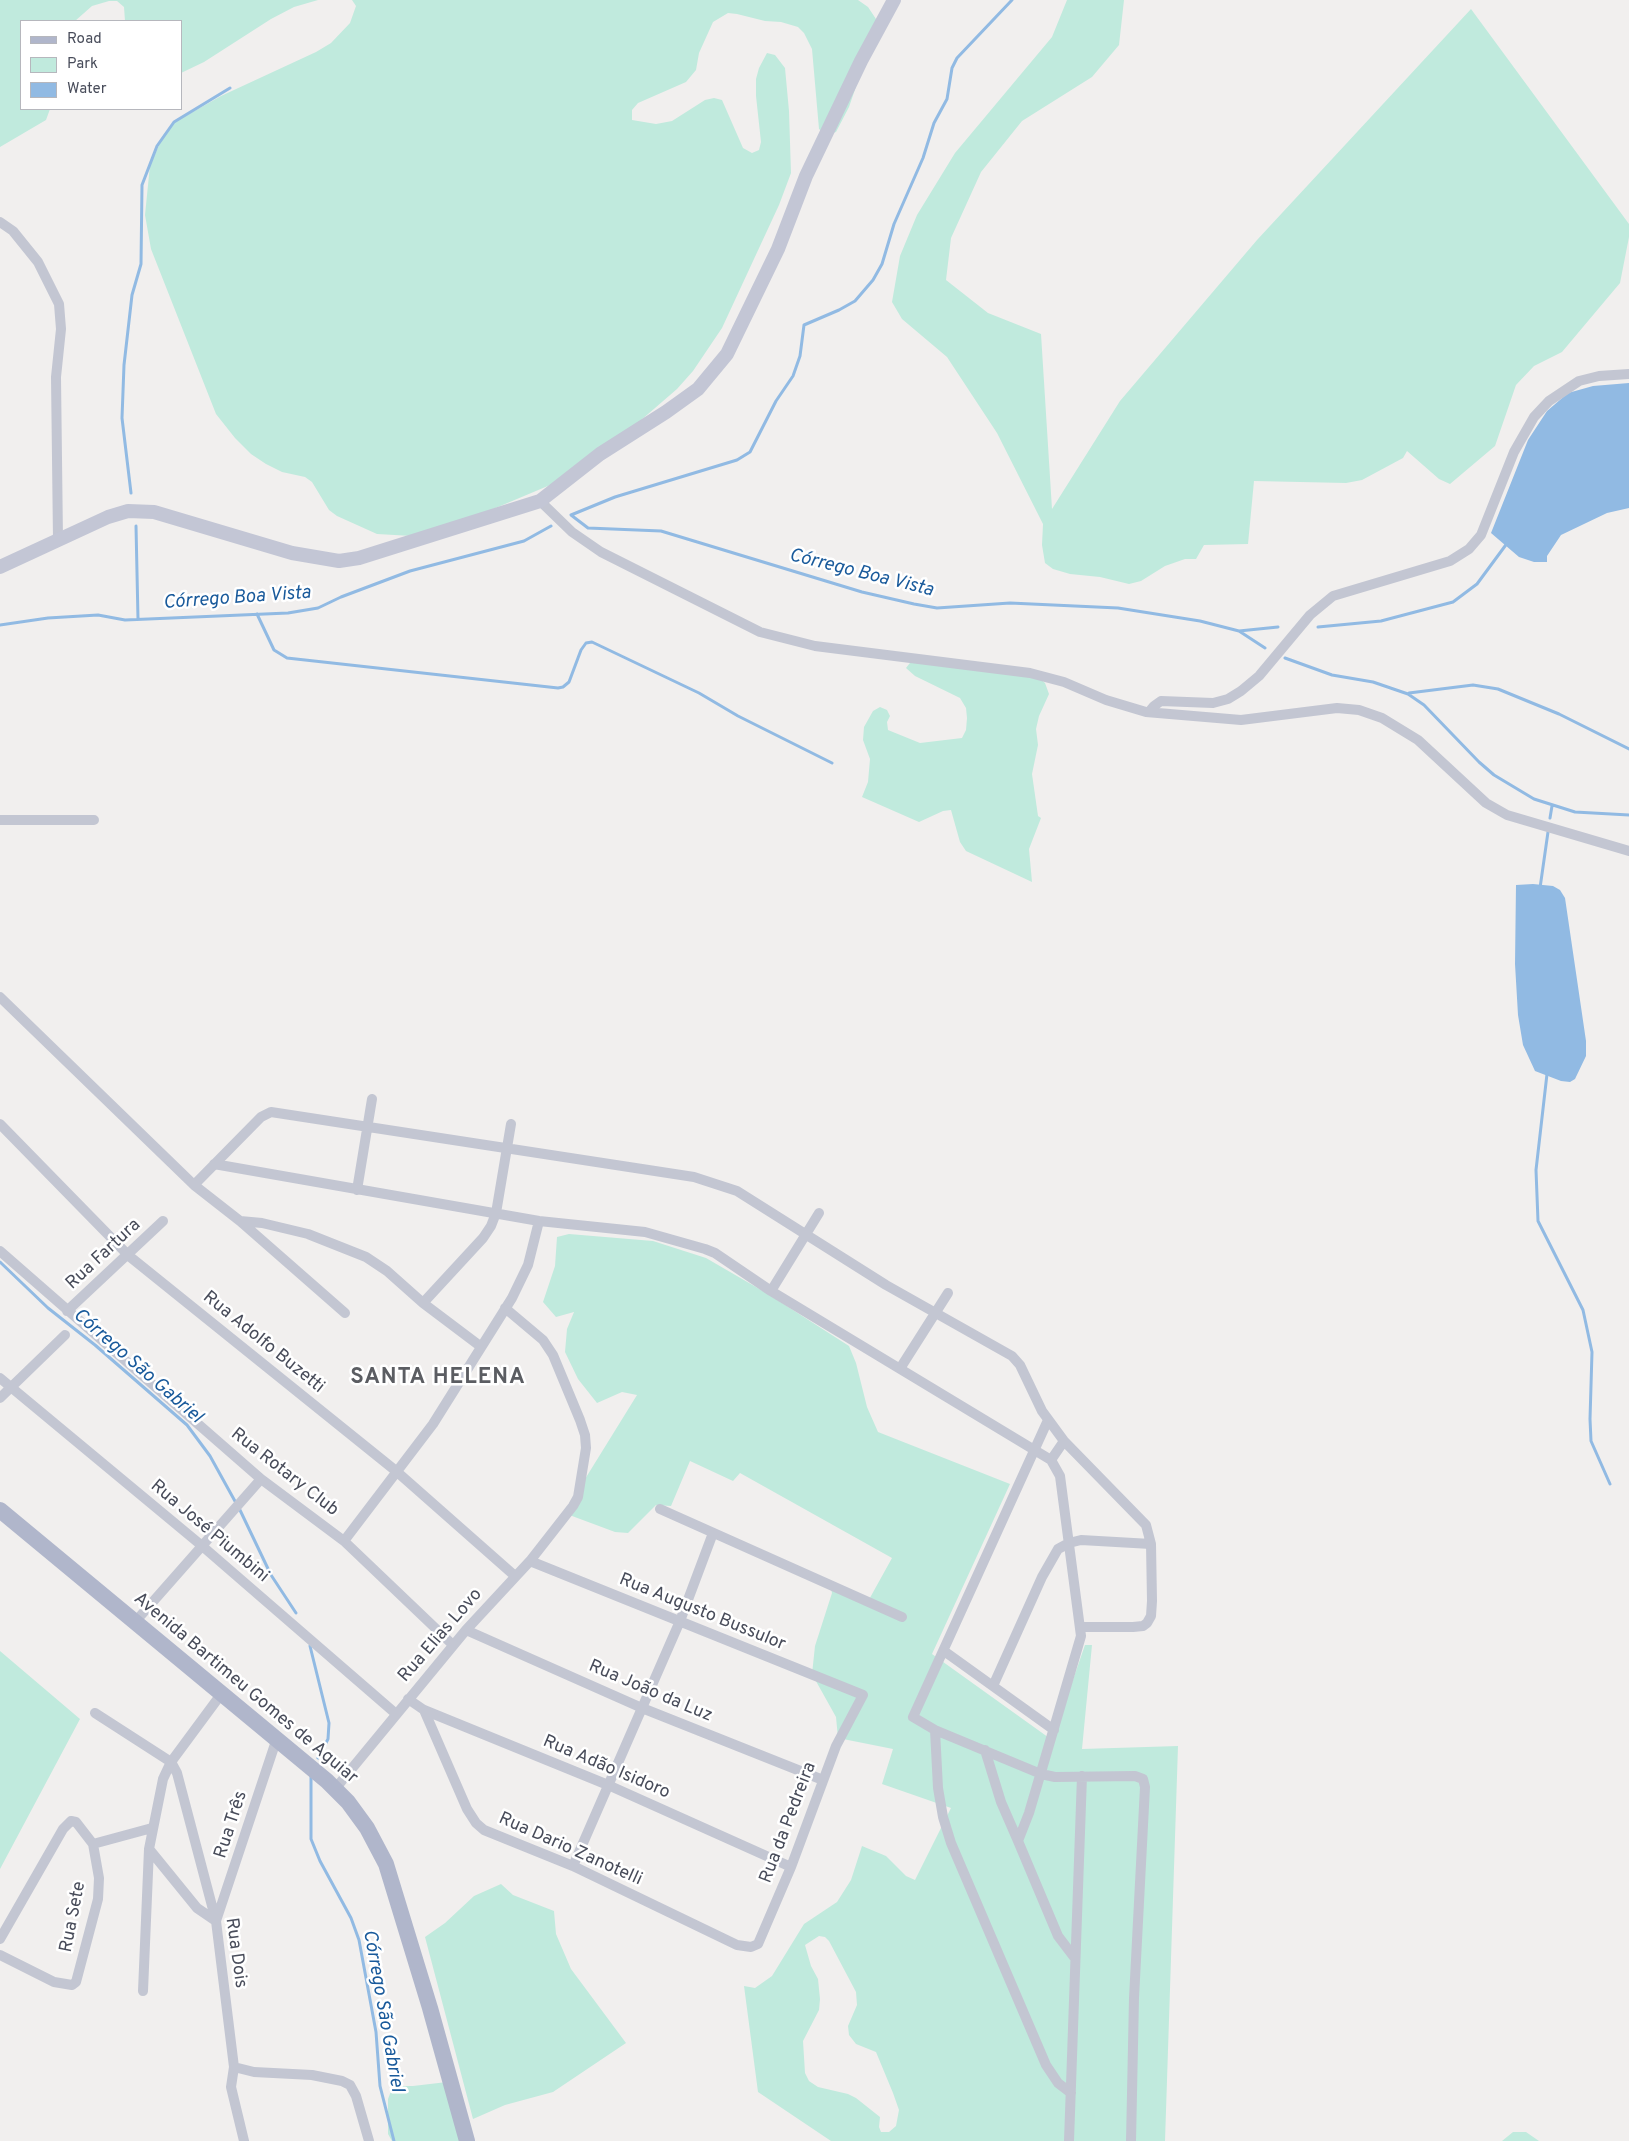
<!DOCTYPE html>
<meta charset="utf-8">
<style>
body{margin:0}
#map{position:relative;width:1629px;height:2141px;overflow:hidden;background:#f1efee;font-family:Overpass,sans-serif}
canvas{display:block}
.legend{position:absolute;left:20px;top:20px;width:162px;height:90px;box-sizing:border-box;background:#fff;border:1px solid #b6b7bd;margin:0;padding:6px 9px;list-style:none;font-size:15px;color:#484c5a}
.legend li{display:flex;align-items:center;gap:10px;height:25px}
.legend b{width:25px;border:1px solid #b6b7bd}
</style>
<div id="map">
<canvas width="1629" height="2141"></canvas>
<ul class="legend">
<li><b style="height:6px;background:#b0b6cb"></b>Road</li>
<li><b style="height:14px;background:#c0eadd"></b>Park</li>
<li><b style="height:14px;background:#91bae3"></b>Water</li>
</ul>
</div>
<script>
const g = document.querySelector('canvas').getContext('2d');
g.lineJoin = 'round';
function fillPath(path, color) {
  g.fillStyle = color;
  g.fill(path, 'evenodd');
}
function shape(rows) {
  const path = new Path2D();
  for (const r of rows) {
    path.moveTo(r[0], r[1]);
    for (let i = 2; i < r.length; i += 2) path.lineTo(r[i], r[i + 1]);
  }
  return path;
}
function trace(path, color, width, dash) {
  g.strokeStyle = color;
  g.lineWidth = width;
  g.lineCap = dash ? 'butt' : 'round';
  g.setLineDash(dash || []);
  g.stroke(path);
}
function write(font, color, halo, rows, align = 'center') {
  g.font = font + ' Overpass,sans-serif';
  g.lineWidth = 5;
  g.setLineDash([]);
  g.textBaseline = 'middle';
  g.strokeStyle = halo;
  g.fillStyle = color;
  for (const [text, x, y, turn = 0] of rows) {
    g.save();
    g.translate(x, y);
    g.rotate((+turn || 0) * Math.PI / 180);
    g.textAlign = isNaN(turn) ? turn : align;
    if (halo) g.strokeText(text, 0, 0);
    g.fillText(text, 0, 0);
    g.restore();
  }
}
fillPath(shape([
 [0,0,318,0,294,7,271,19,204,62,181,73,181,21,125,21,124,7,117,1,109,1,92,6,75,21,21,21,21,109,50,109,46,120,0,147],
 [352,0,858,0,868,7,878,22,849,107,836,132,827,135,819,129,812,49,804,33,798,27,781,22,765,21,737,14,728,13,713,22,699,53,696,70,686,82,638,103,632,110,632,120,656,124,672,121,705,100,714,98,722,100,743,148,752,153,759,150,761,142,756,96,756,79,759,68,767,53,775,55,785,68,789,111,791,173,779,205,722,328,693,371,677,389,581,472,460,523,412,536,377,534,337,516,329,510,312,482,305,477,282,472,266,464,251,454,235,438,216,414,151,249,145,215,150,165,164,134,175,122,221,96,316,52,331,43,350,23,356,6],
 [1067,0,1124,0,1119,45,1092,77,1022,121,981,172,951,238,946,280,988,313,1041,334,1052,509,1120,401,1257,240,1471,9,1629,224,1629,237,1620,283,1562,352,1534,366,1516,385,1495,446,1450,484,1439,479,1407,451,1403,458,1362,480,1346,483,1254,481,1248,544,1204,545,1196,559,1185,559,1165,566,1141,581,1129,584,1100,577,1070,574,1053,569,1045,563,1042,545,1043,524,997,433,947,357,902,319,892,302,900,256,917,215,955,153,1052,37],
 [913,659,1036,675,1045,683,1049,694,1039,716,1036,729,1038,745,1032,774,1038,816,1041,818,1029,849,1032,882,966,851,960,842,951,810,943,811,919,822,862,797,868,782,870,759,863,740,864,727,873,711,880,707,887,710,890,716,887,722,888,730,920,743,962,738,966,730,967,718,966,708,960,698,915,676,906,668],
 [569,1234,653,1241,706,1258,768,1294,849,1346,856,1363,867,1407,878,1432,1010,1484,932,1654,1052,1740,1085,1645,1092,1645,1082,1749,1178,1746,1165,2141,831,2141,758,2092,744,1986,755,1988,772,1976,804,1924,837,1902,851,1880,862,1846,886,1856,906,1876,915,1880,951,1808,882,1784,893,1749,838,1738,836,1717,812,1674,815,1646,832,1593,831,1589,866,1605,892,1558,740,1473,733,1481,690,1461,671,1506,656,1505,628,1533,615,1532,564,1513,637,1395,622,1392,597,1403,578,1379,565,1352,567,1329,574,1312,556,1317,543,1302,555,1266,557,1237],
 [819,1936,825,1937,829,1941,856,1992,857,2005,848,2026,849,2035,856,2044,876,2052,893,2093,899,2110,896,2126,889,2132,881,2132,879,2127,880,2117,856,2098,848,2094,818,2087,809,2081,805,2073,803,2041,819,2010,820,1999,818,1979,811,1966,805,1945],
 [0,1651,80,1719,0,1869],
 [501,1884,513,1895,554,1911,556,1934,571,1969,626,2043,553,2092,505,2105,473,2119,425,1937,445,1923,474,1896],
 [447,2082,464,2141,392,2141,388,2134,388,2099,393,2086,413,2086],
 [1513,2132,1526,2132,1539,2141,1502,2141]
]), '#c0eadd');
fillPath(shape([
 [1629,383,1629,508,1607,513,1561,535,1547,556,1547,562,1534,562,1519,557,1491,533,1528,440,1547,411,1568,393,1593,386],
 [1533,884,1553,886,1560,890,1565,898,1586,1041,1586,1056,1575,1079,1570,1082,1561,1081,1535,1071,1523,1045,1518,1015,1515,964,1516,885]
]), '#91bae3');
trace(shape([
 [1012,0,957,58,952,68,947,99,934,123,923,158,894,224,882,264,873,280,855,301,839,310,804,325,800,356,793,376,776,401,750,452,737,460,615,497,571,515,588,528,661,531,862,592,914,604,937,608,1010,603,1118,608,1200,621,1239,631,1265,648],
 [131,493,122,418,124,365,132,295,141,264,142,185,157,146,174,122,230,88],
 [136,526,138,619],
 [257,614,274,650,287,658,558,688,563,687,569,682,581,650,586,643,592,642,699,693,738,716,832,763],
 [0,625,48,618,98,615,125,620,288,613,318,608,341,597,410,571,524,541,551,526],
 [1318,627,1381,621,1453,602,1477,584,1508,542],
 [1239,631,1278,627],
 [1285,658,1332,675,1373,682,1408,694,1424,705,1479,762,1494,775,1534,799,1575,812,1629,815],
 [1409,693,1473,685,1498,689,1559,714,1629,749],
 [1550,818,1552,806],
 [1540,888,1548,832],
 [1547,1074,1536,1170,1538,1221,1583,1310,1592,1352,1590,1419,1591,1441,1610,1484],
 [0,1262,48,1308,95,1345,187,1425,210,1456,236,1503],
 [239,1508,271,1575,296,1613],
 [310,1646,329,1723,328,1739,318,1758],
 [311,1774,311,1839,320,1861,351,1918,359,1940,376,2032,380,2086,394,2141]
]), '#91bae3', 3);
trace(shape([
 [0,222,13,231,38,262,59,304,61,329,56,377,58,540],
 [540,501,572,532,601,552,760,632,815,646,1030,673,1064,682,1106,700,1146,712,1241,720,1337,708,1359,710,1382,718,1418,740,1486,803,1507,815,1629,851],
 [1149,712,1154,706,1161,701,1213,703,1228,699,1241,691,1259,676,1310,615,1333,596,1450,561,1469,549,1481,535,1514,452,1534,417,1549,401,1579,381,1599,376,1629,374],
 [0,820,94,820],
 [0,997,194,1185,240,1221,345,1313],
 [0,1124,129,1256,396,1471,515,1576],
 [214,1164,539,1221,645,1232,705,1249,715,1253,771,1291,1051,1460,1060,1476,1081,1636,1029,1813,1018,1841,1001,1802,985,1750],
 [194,1185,261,1117,271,1112,694,1177,737,1191,886,1285,1012,1356,1020,1365,1042,1411,1064,1441,1146,1525,1151,1544,1152,1601,1151,1616,1147,1623,1143,1626,1133,1627,1080,1627],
 [357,1190,372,1099],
 [240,1221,262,1223,308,1234,366,1257,387,1271,423,1303,480,1346],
 [0,1251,261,1479,344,1541,453,1645],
 [771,1291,819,1213],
 [423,1303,483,1238,491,1226,496,1213,511,1124],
 [67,1311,163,1221],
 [901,1367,948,1293],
 [0,1378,201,1545,395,1713],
 [0,1398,65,1335],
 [1048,1420,913,1717,935,1730,938,1788,943,1817,951,1843,1046,2065,1058,2083,1071,2093],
 [1051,1460,1064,1441],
 [660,1509,902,1617],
 [344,1541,433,1424,512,1298,528,1265,539,1221],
 [135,1622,261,1479],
 [466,1630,642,1708,823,1780],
 [944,1651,1054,1730],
 [993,1686,1042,1577,1058,1549,1069,1543,1081,1540,1151,1544],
 [408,1699,424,1710,608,1785,791,1867],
 [424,1710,467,1809,476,1823,484,1830,573,1866,737,1945,751,1947,758,1944,791,1867,836,1746,863,1695,530,1561],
 [95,1713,171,1762,177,1773,216,1921,234,2067,254,2072,312,2075,342,2081,350,2085,356,2096,369,2141],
 [935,1730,1041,1774,1055,1777,1135,1776,1143,1779,1145,1787,1134,1998,1131,2141],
 [335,1789,466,1630,530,1561,573,1506,578,1497,586,1448,585,1435,580,1420,553,1355,543,1340,505,1308],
 [1018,1841,1058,1936,1074,1957],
 [93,1844,152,1828],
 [573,1866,680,1621,713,1533],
 [216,1921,197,1908,149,1849,163,1779,171,1762,222,1693],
 [216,1921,277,1738],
 [0,1939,63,1829,71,1821,76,1822,93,1844,99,1878,98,1899,76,1982,72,1985,54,1982,0,1955],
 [143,1991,149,1849],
 [234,2067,231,2087,244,2141],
 [1069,2141,1082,1776]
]), '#c3c6d2', 10);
trace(shape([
 [0,567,108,517,128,511,154,512,292,553,339,561,359,558,540,501,600,454,666,412,698,389,727,354,778,249,806,176,861,61,894,0]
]), '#c3c6d5', 14);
trace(shape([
 [0,1510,327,1781,348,1802,367,1828,386,1864,430,2008,467,2141]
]), '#b0b6cb', 16);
write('18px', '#484c5a', '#fff', [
 ["Rua Fartura",104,1255,-43],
 ["Rua Adolfo Buzetti",263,1343,39],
 ["Rua Rotary Club",284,1473,38],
 ["Rua José Piumbini",209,1532,40],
 ["Rua Augusto Bussulor",702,1613,22],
 ["Rua Elias Lovo",441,1636,-49],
 ["Avenida Bartimeu Gomes de Aguiar",245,1689,40],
 ["Rua João da Luz",650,1692,23],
 ["Rua Adão Isidoro",606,1768,23],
 ["Rua da Pedreira",789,1823,-69],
 ["Rua Três",232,1825,-72],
 ["Rua Dario Zanotelli",570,1850,24],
 ["Rua Sete",74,1917,-79],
 ["Rua Dois",235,1953,82]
]);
write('italic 19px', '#195a9b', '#fff', [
 ["Córrego Boa Vista",861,574,14],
 ["Córrego Boa Vista",237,599,-4],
 ["Córrego São Gabriel",137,1367,41],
 ["Córrego São Gabriel",382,2011,80]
]);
g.letterSpacing = '1px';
write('bold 22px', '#5b5d62', '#fff', [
 ["SANTA HELENA",438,1379]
]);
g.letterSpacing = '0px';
</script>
